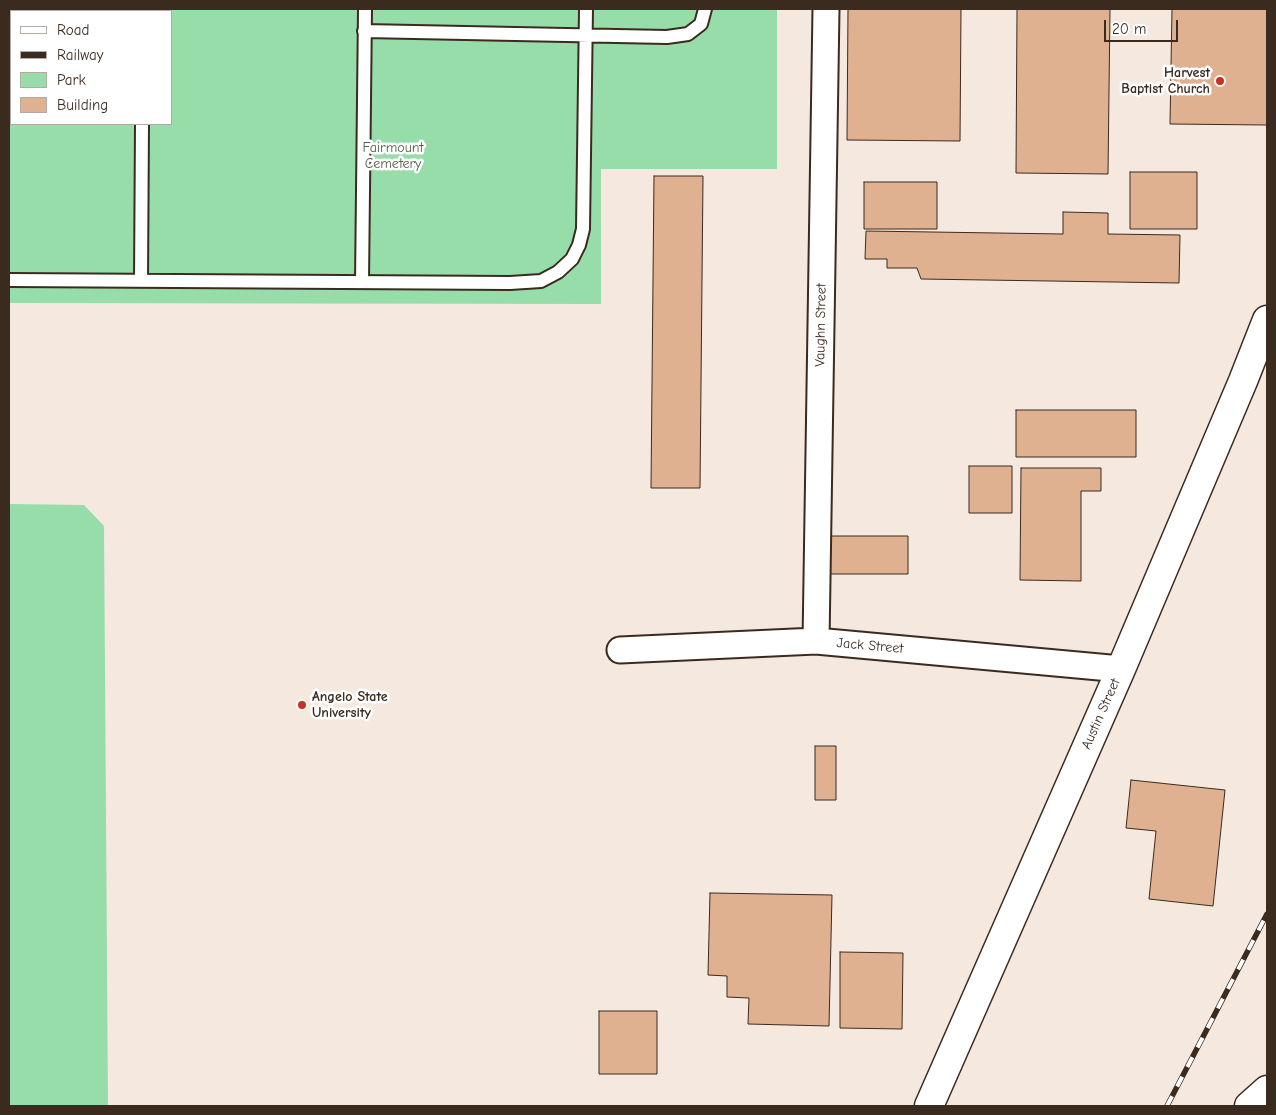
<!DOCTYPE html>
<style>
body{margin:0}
#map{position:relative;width:1276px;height:1115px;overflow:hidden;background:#f5e8de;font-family:"Comic Neue",sans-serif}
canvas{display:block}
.frame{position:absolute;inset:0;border:10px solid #3b2a1e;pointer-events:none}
.legend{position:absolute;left:10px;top:10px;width:162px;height:115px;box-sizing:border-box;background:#fff;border:1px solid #b1aaa5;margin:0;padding:6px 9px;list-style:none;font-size:15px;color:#3b2a1e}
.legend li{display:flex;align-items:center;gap:10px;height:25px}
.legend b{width:25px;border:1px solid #b1aaa5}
.scale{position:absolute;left:1104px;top:20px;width:74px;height:22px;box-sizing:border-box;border:2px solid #3b2a1e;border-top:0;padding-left:6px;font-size:15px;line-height:18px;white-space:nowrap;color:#3b2a1e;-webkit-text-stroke:4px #fff;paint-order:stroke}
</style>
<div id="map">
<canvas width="1276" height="1115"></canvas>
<div class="frame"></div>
<ul class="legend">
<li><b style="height:6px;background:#fff"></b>Road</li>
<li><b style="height:6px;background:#3b2a1e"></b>Railway</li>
<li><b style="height:14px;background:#97ddaa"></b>Park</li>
<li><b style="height:14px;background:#dfb190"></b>Building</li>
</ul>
<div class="scale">20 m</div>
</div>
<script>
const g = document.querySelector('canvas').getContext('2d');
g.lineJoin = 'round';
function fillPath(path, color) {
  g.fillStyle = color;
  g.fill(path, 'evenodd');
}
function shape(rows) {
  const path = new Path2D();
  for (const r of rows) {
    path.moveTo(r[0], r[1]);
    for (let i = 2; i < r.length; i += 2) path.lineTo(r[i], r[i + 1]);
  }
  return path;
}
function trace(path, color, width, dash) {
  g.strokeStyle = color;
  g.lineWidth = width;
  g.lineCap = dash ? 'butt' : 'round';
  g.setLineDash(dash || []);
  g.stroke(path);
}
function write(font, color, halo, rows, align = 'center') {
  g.font = font + ' "Comic Neue",sans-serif';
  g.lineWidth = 5;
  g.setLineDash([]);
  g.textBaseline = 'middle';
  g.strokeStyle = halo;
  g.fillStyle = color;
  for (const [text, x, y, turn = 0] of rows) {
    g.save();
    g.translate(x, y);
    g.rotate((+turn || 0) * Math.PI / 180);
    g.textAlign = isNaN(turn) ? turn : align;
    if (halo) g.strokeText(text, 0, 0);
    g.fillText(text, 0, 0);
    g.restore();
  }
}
fillPath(shape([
 [9,9,777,9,777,169,601,169,601,304,9,303],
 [11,11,171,11,171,124,11,124],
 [9,504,84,505,104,526,108,1106,9,1106]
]), '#97ddaa');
const building = shape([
 [848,9,961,9,960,141,847,140,848,9],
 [1017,9,1110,9,1108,174,1016,173,1017,9],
 [1172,9,1267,9,1267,125,1170,124,1172,9],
 [1130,172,1197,172,1197,229,1130,229,1130,172],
 [654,176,703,176,700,488,651,488,654,176],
 [864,182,937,182,937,229,864,229,864,182],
 [1063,212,1108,213,1108,234,1180,235,1179,283,921,279,917,268,887,268,887,259,865,259,866,231,1063,234,1063,212],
 [1016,410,1136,410,1136,457,1016,457,1016,410],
 [969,466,1012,466,1012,513,969,513,969,466],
 [1021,468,1101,468,1101,491,1081,491,1081,581,1020,580,1021,468],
 [829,536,908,536,908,574,829,574,829,536],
 [815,746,836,746,836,800,815,800,815,746],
 [1131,780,1225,790,1213,906,1149,899,1156,831,1126,828,1131,780],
 [710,893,832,895,829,1026,748,1024,749,998,727,997,727,976,708,975,710,893],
 [840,952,903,953,902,1029,840,1028,840,952],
 [599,1011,657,1011,657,1074,599,1074,599,1011]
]);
fillPath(building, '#dfb190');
trace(building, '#3b2a1e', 1);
const lane = shape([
 [144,11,144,9],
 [9,28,11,28],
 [364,31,667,37,688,34,701,24,705,9],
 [9,280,510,283,541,281,558,272,572,259,579,245,583,229,586,9],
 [141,281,142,124],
 [362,282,365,9]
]);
const street = shape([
 [816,641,826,9],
 [620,650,816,641,1121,669]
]);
const secondary = shape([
 [929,1106,1121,669,1243,381,1267,320],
 [1249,1106,1267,1090]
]);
trace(lane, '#3b2a1e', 16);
trace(street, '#3b2a1e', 29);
trace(secondary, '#3b2a1e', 31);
trace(lane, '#fff', 12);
trace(street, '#fff', 25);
trace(secondary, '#fff', 28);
const rail = shape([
 [1167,1106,1267,914]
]);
trace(rail, '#3b2a1e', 5.5);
trace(rail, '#fff', 4, [11]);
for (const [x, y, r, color] of [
 [1220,81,5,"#c8321e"],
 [302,705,5,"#c8321e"]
]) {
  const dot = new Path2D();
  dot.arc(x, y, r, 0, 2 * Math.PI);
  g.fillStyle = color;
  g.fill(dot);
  trace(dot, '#fff', 2);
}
write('bold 14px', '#3b2a1e', '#fff', [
 ["Harvest",1210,73],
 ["Baptist Church",1210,89],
 ["Angelo State",312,697,"left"],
 ["University",312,713,"left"]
], 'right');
write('14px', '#576048', '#fff', [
 ["Fairmount",393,148],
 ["Cemetery",393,164]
]);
write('14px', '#3b2a1e', '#fff', [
 ["Vaughn Street",821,325,-89],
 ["Jack Street",870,646,5],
 ["Austin Street",1101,714,-66]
]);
</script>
